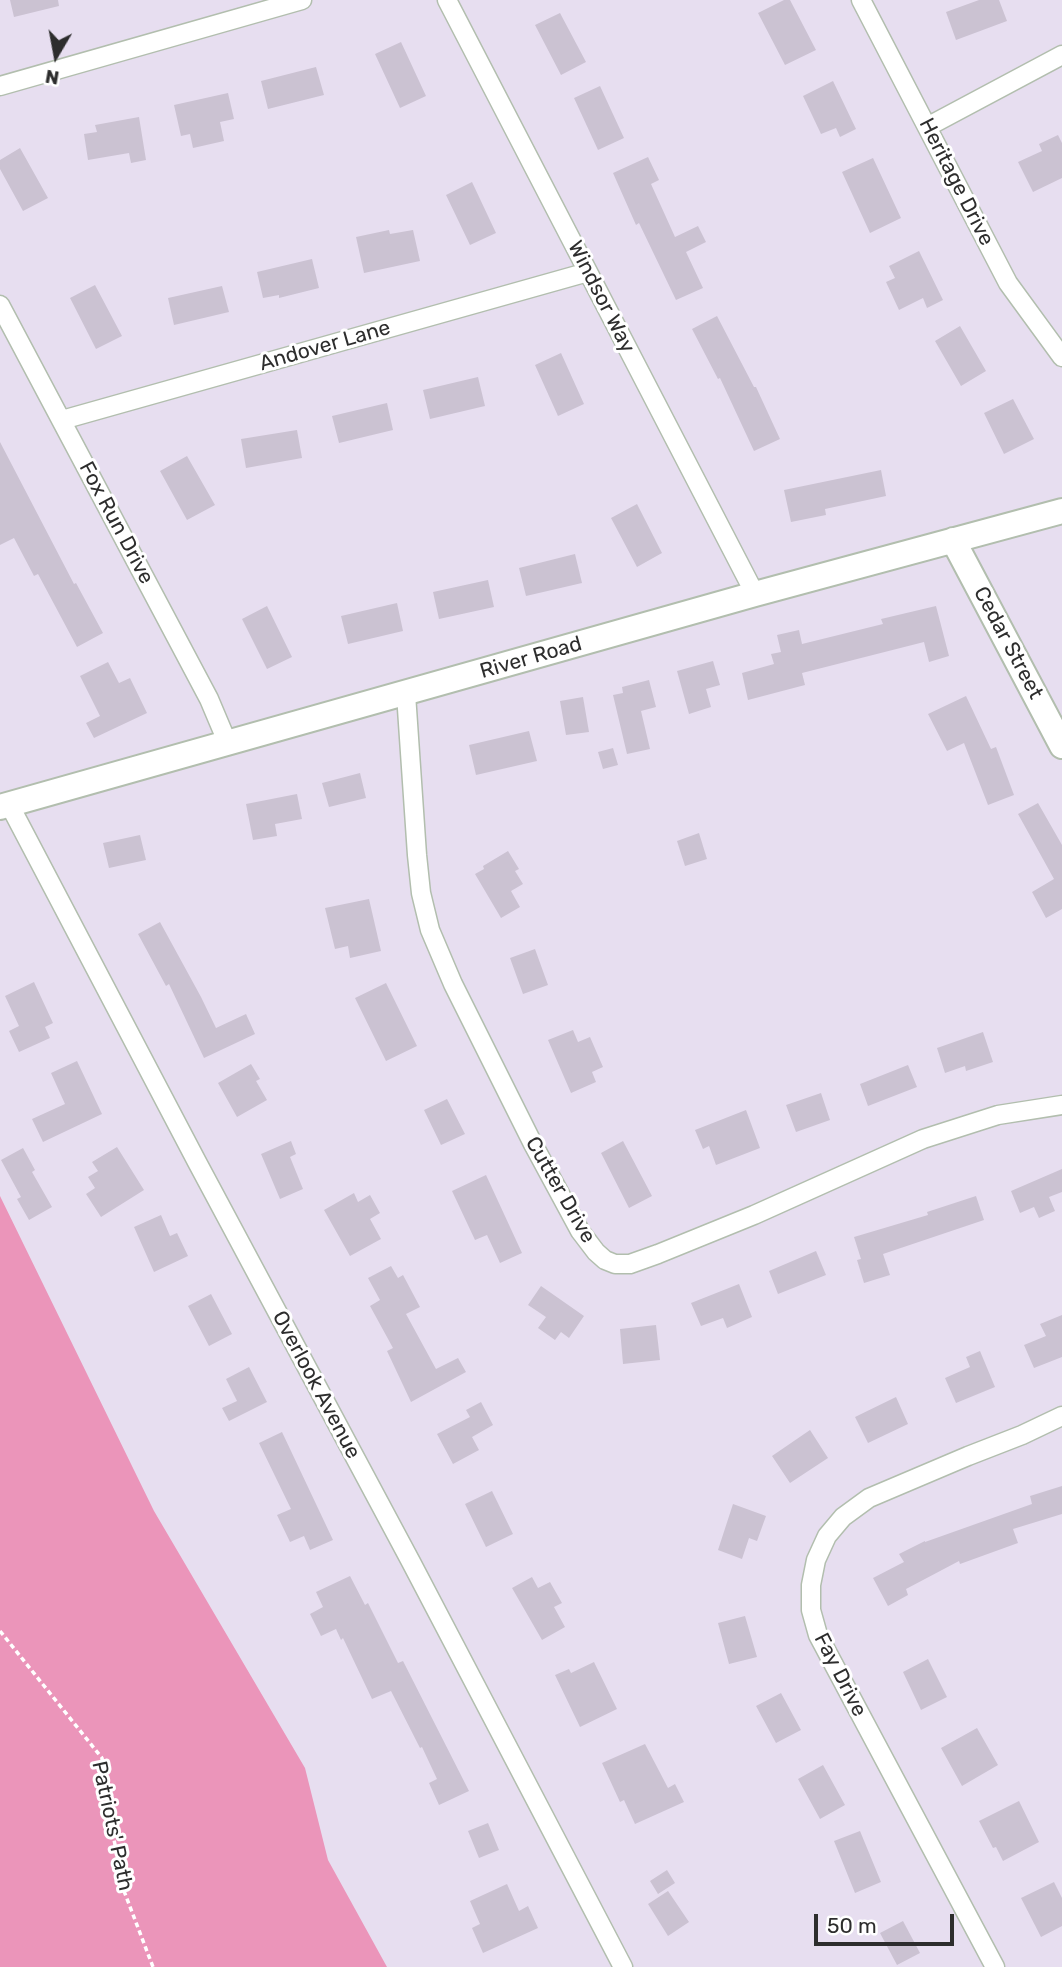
<!DOCTYPE html>
<style>
body{margin:0}
#map{position:relative;width:1062px;height:1967px;overflow:hidden;background:#e7def0;font-family:Rubik,sans-serif}
canvas{display:block}
.north{position:absolute;left:21px;top:21px;width:70px;height:70px;-webkit-text-stroke:5px #fff;paint-order:stroke;rotate:190deg;font-size:19px;font-weight:700;line-height:28px;text-align:center;color:#2d2d2d}
.north::after{content:'';display:block;margin:auto;width:24px;height:32px;background:#2d2d2d;clip-path:polygon(50% 0,100% 100%,50% 72%,0 100%)}
.scale{position:absolute;left:814px;top:1914px;width:140px;height:32px;box-sizing:border-box;border:4px solid #2d2d2d;border-top:0;padding-left:9px;font-size:21px;line-height:24px;white-space:nowrap;color:#2d2d2d;-webkit-text-stroke:5px #fff;paint-order:stroke}
</style>
<div id="map">
<canvas width="1062" height="1967"></canvas>
<div class="north">N</div>
<div class="scale">50 m</div>
</div>
<script>
const g = document.querySelector('canvas').getContext('2d');
g.lineJoin = 'round';
function fillPath(path, color) {
  g.fillStyle = color;
  g.fill(path, 'evenodd');
}
function shape(rows) {
  const path = new Path2D();
  for (const r of rows) {
    path.moveTo(r[0], r[1]);
    for (let i = 2; i < r.length; i += 2) path.lineTo(r[i], r[i + 1]);
  }
  return path;
}
function trace(path, color, width, dash) {
  g.strokeStyle = color;
  g.lineWidth = width;
  g.lineCap = dash ? 'butt' : 'round';
  g.setLineDash(dash || []);
  g.stroke(path);
}
function write(font, color, halo, rows, align = 'center') {
  g.font = font + ' Rubik,sans-serif';
  g.lineWidth = 6;
  g.setLineDash([]);
  g.textBaseline = 'middle';
  g.strokeStyle = halo;
  g.fillStyle = color;
  for (const [text, x, y, turn = 0] of rows) {
    g.save();
    g.translate(x, y);
    g.rotate((+turn || 0) * Math.PI / 180);
    g.textAlign = isNaN(turn) ? turn : align;
    if (halo) g.strokeText(text, 0, 0);
    g.fillText(text, 0, 0);
    g.restore();
  }
}
fillPath(shape([
 [0,1196,154,1511,305,1768,328,1860,387,1967,0,1967]
]), '#eb95ba');
fillPath(shape([
 [10,0,58,0,59,6,14,17],
 [784,0,790,0,816,50,785,65,758,13],
 [979,0,999,0,1007,21,956,40,946,12],
 [560,13,586,62,561,75,535,25],
 [401,42,426,96,400,108,375,54],
 [316,67,324,95,268,109,261,81],
 [833,81,856,129,840,137,836,128,821,134,803,96],
 [600,86,624,138,598,150,574,98],
 [228,93,234,119,220,122,224,141,193,148,190,134,181,136,174,105],
 [139,117,146,160,131,163,129,153,88,160,84,134,97,132,95,125],
 [1058,135,1062,143,1062,178,1033,192,1018,162,1042,151,1039,144],
 [20,148,48,198,23,211,0,169,0,160],
 [648,157,659,180,651,184,675,237,698,226,706,242,686,252,703,288,676,300,639,223,636,225,613,173],
 [873,158,901,218,870,233,842,172],
 [472,182,496,233,470,245,446,195],
 [389,230,390,234,413,230,420,261,364,273,356,237],
 [919,251,943,300,927,308,923,298,899,310,886,282,895,278,889,266],
 [312,259,319,288,279,298,279,295,263,298,257,272],
 [95,285,122,336,96,349,70,298],
 [222,286,229,312,174,325,168,298],
 [717,316,754,387,756,387,780,439,754,451,720,378,718,379,692,329],
 [960,326,986,371,961,386,935,341],
 [561,353,584,404,558,416,535,365],
 [478,377,485,406,430,419,423,390],
 [1013,399,1034,439,1004,454,984,413],
 [387,403,393,430,339,443,332,416],
 [297,430,302,458,246,468,241,439],
 [0,442,74,584,76,583,103,633,77,647,38,574,34,576,14,538,0,545],
 [187,456,215,505,187,520,160,471],
 [881,470,886,496,825,509,826,515,791,522,784,490],
 [637,504,662,553,637,567,611,518],
 [575,554,582,583,526,596,519,568],
 [488,580,494,607,439,619,433,592],
 [397,603,403,631,348,644,341,616],
 [267,606,292,657,267,669,242,619],
 [936,606,949,656,929,662,924,642,802,673,805,685,748,700,742,673,774,664,771,654,781,652,777,635,799,630,802,644,883,624,881,619],
 [713,661,720,685,706,689,711,707,689,714,677,671],
 [108,662,119,683,130,678,147,713,94,738,86,723,100,716,80,676],
 [649,680,656,707,641,711,650,749,627,754,613,695,623,693,622,687],
 [966,696,991,749,996,747,1014,795,988,805,964,743,947,751,928,714],
 [583,697,589,732,566,735,560,701],
 [529,731,537,761,476,775,469,745],
 [613,748,618,765,603,769,598,752],
 [360,773,366,798,329,807,322,783],
 [297,794,302,819,275,824,277,836,253,840,246,804],
 [1038,803,1062,845,1062,909,1046,918,1032,892,1054,879,1018,814],
 [699,833,707,859,685,866,677,841],
 [140,835,146,860,109,868,103,843],
 [508,851,519,869,515,871,523,884,511,891,520,907,501,918,475,874,484,869,483,866],
 [369,899,381,951,350,958,348,946,335,949,325,908],
 [160,922,201,997,216,1028,246,1014,255,1034,204,1058,169,984,166,986,138,934],
 [535,949,548,985,523,994,510,958],
 [34,982,53,1023,45,1027,50,1038,19,1052,9,1031,19,1026,5,996],
 [386,983,417,1046,386,1061,355,998],
 [573,1030,578,1042,590,1037,603,1067,592,1072,596,1082,571,1093,548,1040],
 [983,1032,993,1062,966,1071,965,1066,945,1073,937,1048],
 [77,1061,102,1114,43,1142,32,1119,65,1104,51,1073],
 [251,1064,260,1079,256,1081,267,1100,237,1117,218,1083],
 [908,1065,917,1087,868,1106,860,1084],
 [821,1093,830,1120,796,1132,786,1105],
 [447,1099,465,1134,441,1145,424,1110],
 [746,1110,760,1148,716,1165,709,1146,703,1149,695,1130],
 [291,1141,296,1154,290,1157,303,1189,280,1199,261,1154],
 [623,1141,652,1196,629,1208,601,1153],
 [117,1147,144,1190,101,1217,86,1194,95,1188,88,1177,98,1171,92,1162],
 [23,1148,35,1170,32,1172,52,1207,29,1220,17,1199,21,1197,1,1160],
 [1062,1169,1062,1192,1049,1197,1055,1211,1039,1218,1034,1207,1020,1213,1011,1191],
 [486,1175,522,1253,500,1263,487,1235,475,1240,452,1191],
 [354,1193,358,1202,370,1195,380,1213,370,1219,381,1239,350,1256,324,1210],
 [976,1196,984,1220,883,1254,890,1275,864,1283,857,1260,861,1259,854,1237,928,1215,927,1212],
 [161,1215,170,1236,177,1233,188,1256,154,1272,134,1227],
 [816,1251,826,1275,778,1294,769,1271],
 [391,1266,398,1278,403,1275,420,1307,406,1314,436,1369,458,1358,466,1372,411,1402,387,1351,393,1348,370,1306,380,1300,368,1278],
 [739,1284,752,1317,727,1328,723,1318,701,1326,691,1303],
 [541,1286,584,1316,569,1338,561,1332,555,1340,538,1328,546,1317,528,1305],
 [211,1294,232,1334,209,1346,188,1306],
 [1062,1315,1062,1357,1034,1368,1024,1345,1046,1336,1040,1324],
 [656,1325,660,1360,623,1364,620,1329],
 [980,1351,995,1387,956,1403,945,1378,970,1367,966,1357],
 [249,1367,267,1402,229,1421,222,1408,237,1401,226,1379],
 [896,1397,908,1424,868,1443,855,1417],
 [481,1402,493,1425,472,1437,479,1450,453,1464,437,1434,470,1417,466,1410],
 [810,1430,828,1458,790,1483,772,1456],
 [282,1432,333,1540,310,1550,304,1536,290,1542,277,1515,291,1509,259,1443],
 [1062,1486,1062,1514,1013,1529,1018,1543,960,1564,959,1561,906,1589,908,1595,888,1606,873,1578,904,1562,899,1554,925,1541,925,1542,1032,1504,1030,1496],
 [492,1491,513,1534,486,1547,465,1504],
 [733,1504,766,1516,757,1541,749,1538,742,1559,718,1550],
 [350,1576,365,1605,368,1603,398,1663,403,1661,469,1791,439,1805,429,1783,437,1779,422,1747,420,1748,391,1691,372,1699,343,1638,341,1640,336,1629,321,1636,310,1614,323,1607,316,1592],
 [532,1577,538,1588,550,1582,562,1603,554,1607,565,1627,542,1640,512,1588],
 [745,1616,757,1657,729,1664,718,1623],
 [928,1659,947,1697,921,1710,903,1672],
 [594,1662,617,1709,580,1727,555,1675,569,1669,571,1673],
 [781,1693,801,1730,776,1743,756,1706],
 [977,1728,998,1765,962,1786,941,1748],
 [645,1744,668,1788,675,1784,684,1802,635,1824,624,1800,620,1802,602,1763],
 [823,1765,845,1805,820,1819,798,1779],
 [1019,1801,1039,1842,1003,1861,996,1847,993,1848,979,1821],
 [488,1823,499,1850,479,1858,468,1831],
 [860,1831,881,1882,855,1893,834,1841],
 [667,1870,675,1883,658,1894,650,1881],
 [1054,1882,1062,1898,1062,1926,1041,1937,1021,1898],
 [507,1884,519,1911,528,1906,538,1928,483,1953,472,1928,480,1924,470,1901],
 [668,1891,689,1922,668,1936,648,1904],
 [903,1921,920,1953,897,1965,880,1933]
]), '#cbc2d2');
const street = shape([
 [447,0,755,594],
 [861,0,1008,283,1062,357],
 [0,86,302,0],
 [927,127,1062,55],
 [0,305,209,699,228,744],
 [62,420,588,272],
 [406,694,417,855,421,893,430,930,453,984,533,1144,580,1231,596,1252,605,1260,615,1264,630,1264,658,1254,754,1215,923,1139,998,1115,1062,1105],
 [9,804,197,1162,411,1562,623,1967],
 [995,1967,818,1635,811,1610,811,1585,816,1560,827,1536,843,1517,869,1498,968,1456,1022,1435,1062,1416]
]);
const secondary = shape([
 [953,540,1062,746],
 [0,807,755,594,1062,511]
]);
trace(street, '#b2beae', 21);
trace(secondary, '#b2beae', 28);
trace(shape([
 [0,1631,102,1758,109,1814,124,1891,153,1967]
]), '#fff', 3.5, [5, 3.5]);
trace(street, '#fff', 18);
trace(secondary, '#fff', 24);
write('21px', '#2d2d2d', '#fff', [
 ["Heritage Drive",956,182,63],
 ["Windsor Way",601,297,63],
 ["Andover Lane",325,346,-16],
 ["Fox Run Drive",116,523,62],
 ["Cedar Street",1008,643,62],
 ["River Road",531,658,-16],
 ["Cutter Drive",560,1190,60],
 ["Overlook Avenue",316,1385,62],
 ["Fay Drive",840,1675,63],
 ["Patriots' Path",112,1826,78]
]);
</script>
